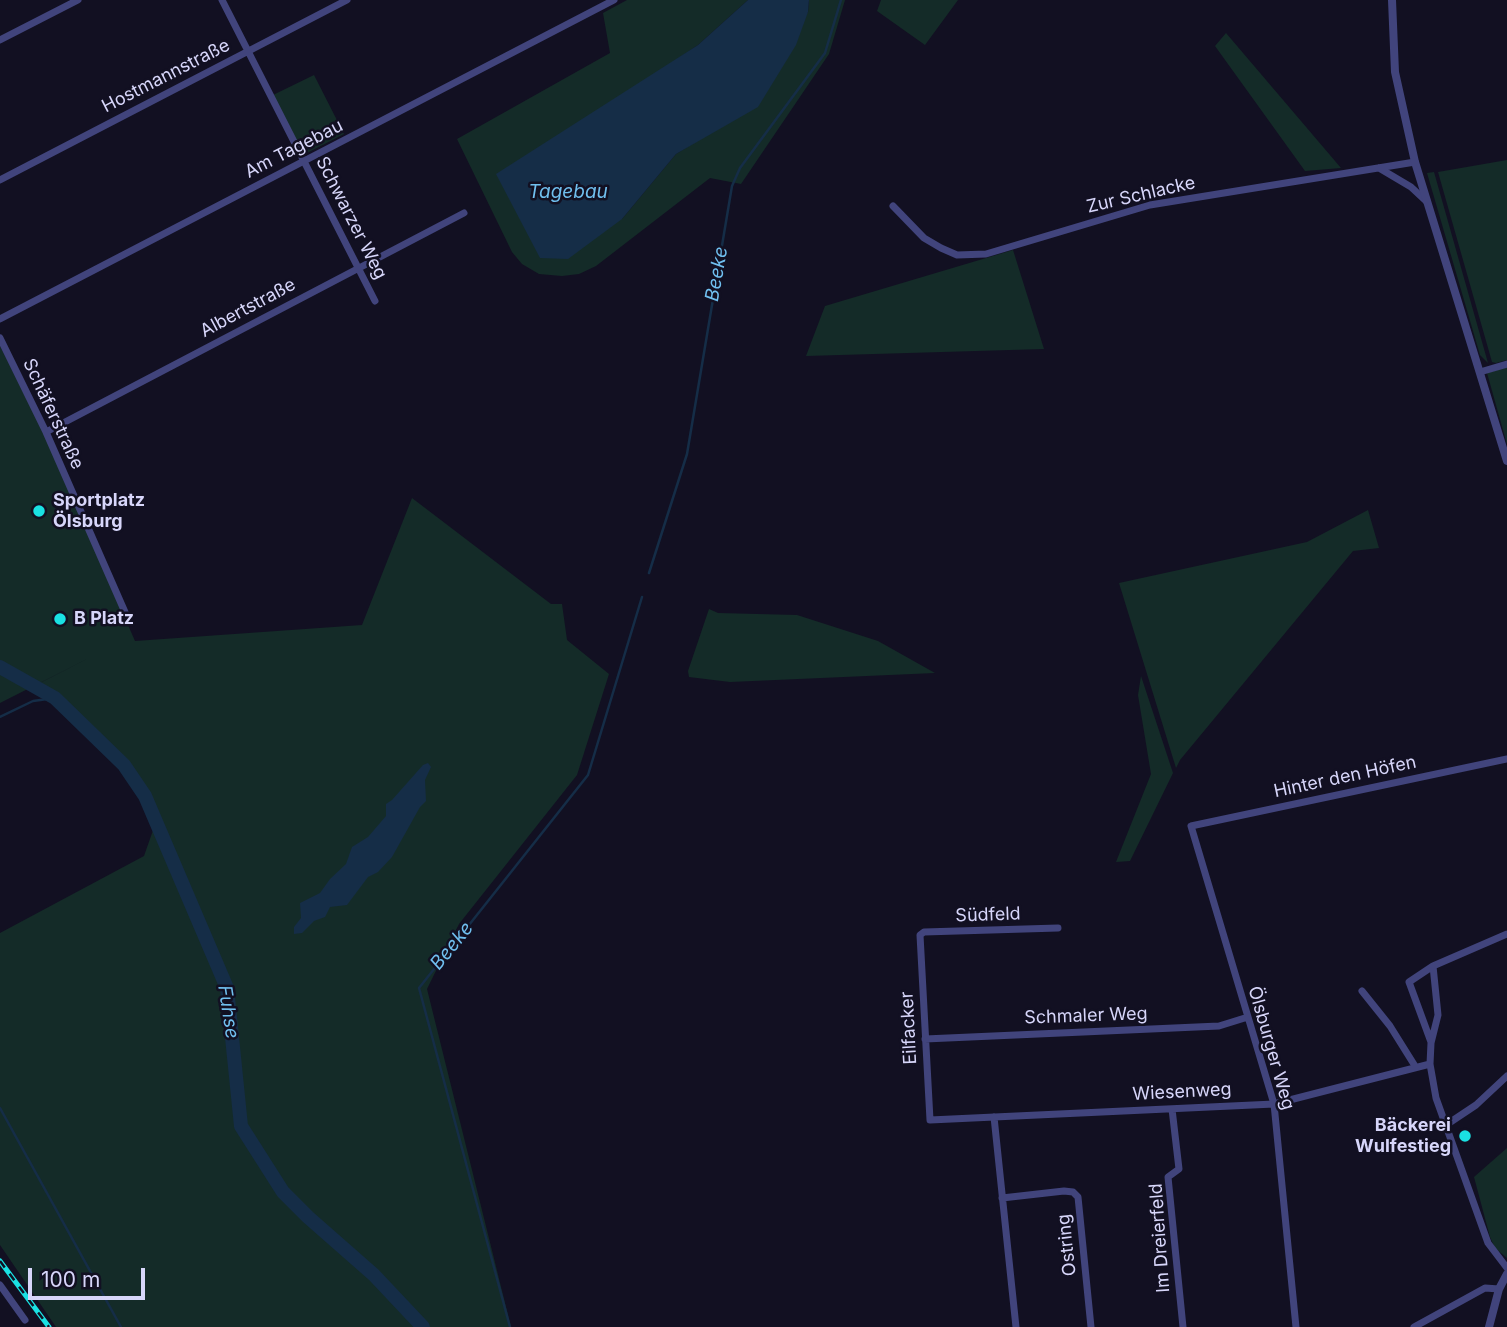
<!DOCTYPE html>
<meta charset="utf-8">
<style>
body{margin:0}
#map{position:relative;width:1507px;height:1327px;overflow:hidden;background:#121022;font-family:Inter,sans-serif}
canvas{display:block}
.scale{position:absolute;left:28px;top:1268px;width:117px;height:32px;box-sizing:border-box;border:4px solid #d7d6fa;border-top:0;padding-left:9px;font-size:21px;line-height:24px;white-space:nowrap;color:#d7d6fa;-webkit-text-stroke:5px #121022;paint-order:stroke}
</style>
<div id="map">
<canvas width="1507" height="1327"></canvas>
<div class="scale">100 m</div>
</div>
<script>
const g = document.querySelector('canvas').getContext('2d');
g.lineJoin = 'round';
function fillPath(path, color) {
  g.fillStyle = color;
  g.fill(path, 'evenodd');
}
function shape(rows) {
  const path = new Path2D();
  for (const r of rows) {
    path.moveTo(r[0], r[1]);
    for (let i = 2; i < r.length; i += 2) path.lineTo(r[i], r[i + 1]);
  }
  return path;
}
function trace(path, color, width, dash) {
  g.strokeStyle = color;
  g.lineWidth = width;
  g.lineCap = dash ? 'butt' : 'round';
  g.setLineDash(dash || []);
  g.stroke(path);
}
function write(font, color, halo, rows, align = 'center') {
  g.font = font + ' Inter,sans-serif';
  g.lineWidth = 5;
  g.setLineDash([]);
  g.textBaseline = 'middle';
  g.strokeStyle = halo;
  g.fillStyle = color;
  for (const [text, x, y, turn = 0] of rows) {
    g.save();
    g.translate(x, y);
    g.rotate((+turn || 0) * Math.PI / 180);
    g.textAlign = isNaN(turn) ? turn : align;
    if (halo) g.strokeText(text, 0, 0);
    g.fillText(text, 0, 0);
    g.restore();
  }
}
fillPath(shape([
 [627,0,748,0,698,45,648,79,622,219,676,154,715,130,808,12,809,0,845,0,829,54,741,184,710,178,596,266,579,274,562,276,539,274,522,264,512,252,457,139,610,53,603,13],
 [881,0,958,0,925,45,877,11],
 [1226,33,1341,168,1305,171,1215,46],
 [314,75,344,134,303,155,273,95],
 [1507,160,1507,360,1496,363,1492,362,1438,172],
 [1434,172,1488,363,1480,355,1427,173],
 [1013,250,1044,349,806,356,825,306],
 [0,346,44,433,135,641,362,625,412,498,551,604,562,604,567,640,609,674,577,775,459,924,427,989,511,1327,56,1327,0,1245,0,933,144,856,158,816,149,793,128,762,58,695,40,683,93,656,0,703],
 [1507,367,1507,444,1487,373],
 [1368,510,1379,548,1353,551,1180,760,1176,768,1119,583,1307,542],
 [709,609,718,613,797,615,878,641,935,673,730,682,689,677,688,671],
 [1141,676,1173,773,1130,861,1116,862,1151,774,1138,695],
 [1507,1148,1507,1258,1495,1248,1490,1237,1474,1177]
]), '#142b28');
fillPath(shape([
 [748,0,809,0,808,12,796,45,758,107,676,154,622,219,568,259,540,258,496,174,698,45],
 [428,763,431,767,425,780,426,801,420,807,392,857,378,872,368,877,347,905,330,907,325,917,314,921,302,933,294,934,294,927,301,918,300,903,320,893,330,879,346,864,352,847,368,837,386,816,386,804,392,800,423,765]
]), '#152d47');
trace(shape([
 [649,573,687,454,732,186,740,168,825,53,841,0],
 [0,717,33,701,55,698],
 [0,1108,121,1327],
 [510,1327,419,988,588,775,642,597]
]), '#152d47', 2.5);
trace(shape([
 [0,667,55,698,124,765,145,796,227,988,241,1126,283,1192,308,1217,374,1275,423,1327]
]), '#152d47', 14);
trace(shape([
 [222,0,375,301],
 [0,40,78,0],
 [1379,168,1411,187,1426,201],
 [0,180,347,0],
 [893,206,924,238,941,248,957,255,986,254,1150,205,1415,162],
 [0,319,614,0],
 [0,338,46,432,128,619],
 [1480,372,1507,364],
 [46,432,464,213],
 [1058,928,924,932,920,935,930,1120,1274,1104,1430,1064],
 [1507,934,1433,966,1438,1015,1431,1043,1430,1064,1436,1098,1488,1243,1507,1268],
 [1362,991,1390,1026,1415,1066],
 [925,1039,1219,1026,1248,1017],
 [1431,1042,1409,982,1433,966],
 [1172,1109,1179,1169,1168,1177,1183,1327],
 [994,1117,1016,1327],
 [1446,1125,1476,1105,1507,1076],
 [1002,1198,1064,1191,1073,1192,1078,1197,1091,1327],
 [0,1285,25,1320],
 [1296,1327,1274,1104,1191,826,1507,759],
 [1414,1327,1485,1288,1499,1289]
]), '#41447c', 7);
trace(shape([
 [1392,0,1395,72,1415,162,1507,461],
 [1489,1327,1499,1289,1507,1274]
]), '#41447c', 8);
const rail = shape([
 [0,1261,49,1327]
]);
trace(rail, '#1ae1e3', 5);
trace(rail, '#121022', 2.5, [8]);
for (const [x, y, r, color] of [
 [39,511,7,"#1ae1e3"],
 [60,619,7,"#1ae1e3"],
 [1465,1136,7,"#1ae1e3"]
]) {
  const dot = new Path2D();
  dot.arc(x, y, r, 0, 2 * Math.PI);
  g.fillStyle = color;
  g.fill(dot);
  trace(dot, '#121022', 2.5);
}
write('18px', '#d7d6fa', '#121022', [
 ["Hostmannstraße",166,76,-27],
 ["Am Tagebau",294,149,-27],
 ["Zur Schlacke",1141,195,-13],
 ["Schwarzer Weg",351,218,63],
 ["Albertstraße",248,308,-28],
 ["Schäferstraße",53,414,65],
 ["Hinter den Höfen",1345,777,-12],
 ["Südfeld",988,915,-2],
 ["Schmaler Weg",1086,1016,-2],
 ["Eilfacker",909,1028,-93],
 ["Ölsburger Weg",1271,1048,74],
 ["Wiesenweg",1182,1092,-3],
 ["Im Dreierfeld",1160,1238,-94],
 ["Ostring",1067,1245,-96]
]);
write('bold 18px', '#d7d6fa', '#121022', [
 ["Sportplatz",53,501],
 ["Ölsburg",53,522],
 ["B Platz",74,619],
 ["Bäckerei",1451,1126,"right"],
 ["Wulfestieg",1451,1147,"right"]
], 'left');
write('italic 19px', '#70bfef', '#121022', [
 ["Tagebau",568,192],
 ["Beeke",717,274,-80],
 ["Beeke",452,946,-51],
 ["Fuhse",228,1012,81]
]);
</script>
